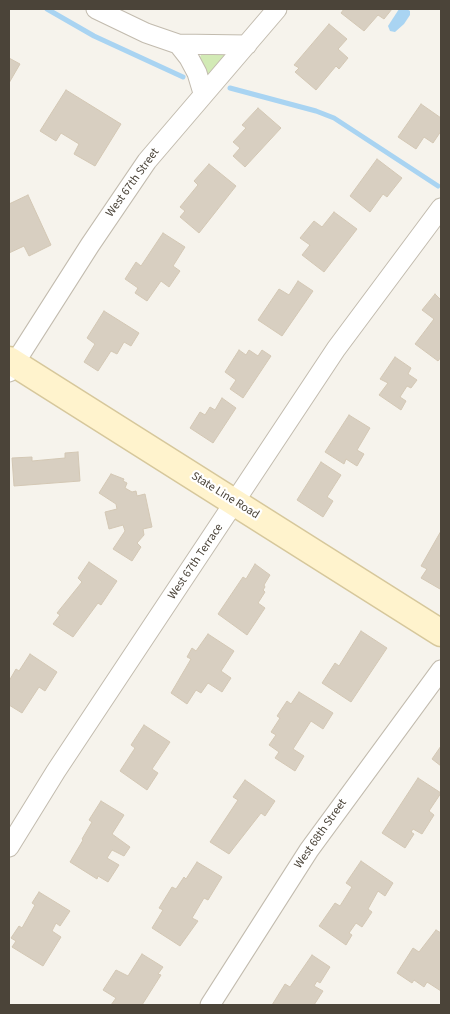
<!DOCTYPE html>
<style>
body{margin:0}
#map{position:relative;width:450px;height:1014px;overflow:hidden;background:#f6f3ec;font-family:"Source Sans 3",sans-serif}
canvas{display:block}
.frame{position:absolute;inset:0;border:10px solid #4b4439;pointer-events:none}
</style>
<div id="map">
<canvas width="450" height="1014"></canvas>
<div class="frame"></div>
</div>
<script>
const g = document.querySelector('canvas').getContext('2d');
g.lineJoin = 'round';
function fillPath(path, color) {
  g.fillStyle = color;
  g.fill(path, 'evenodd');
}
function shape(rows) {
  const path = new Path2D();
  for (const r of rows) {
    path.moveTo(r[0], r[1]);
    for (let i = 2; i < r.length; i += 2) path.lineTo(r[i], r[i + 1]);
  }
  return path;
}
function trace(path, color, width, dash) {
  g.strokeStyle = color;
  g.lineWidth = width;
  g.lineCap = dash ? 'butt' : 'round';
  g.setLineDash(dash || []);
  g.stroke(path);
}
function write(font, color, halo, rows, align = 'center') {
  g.font = font + ' "Source Sans 3",sans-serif';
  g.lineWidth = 4.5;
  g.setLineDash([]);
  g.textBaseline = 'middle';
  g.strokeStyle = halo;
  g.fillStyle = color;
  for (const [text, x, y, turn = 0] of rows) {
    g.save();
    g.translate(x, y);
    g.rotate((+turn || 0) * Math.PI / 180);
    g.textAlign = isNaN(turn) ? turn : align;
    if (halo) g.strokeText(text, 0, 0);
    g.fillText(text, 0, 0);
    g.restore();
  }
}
fillPath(shape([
 [223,52,225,56,212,72,209,74,205,72,199,59,201,55]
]), '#d2eab5');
fillPath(shape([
 [399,9,407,9,410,11,410,15,404,24,395,32,390,31,388,26]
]), '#a9d4f2');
trace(shape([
 [47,9,94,36,183,77],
 [230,88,316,111,334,118,438,186]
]), '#a9d4f2', 5);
const building = shape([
 [344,9,392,9,384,19,378,15,364,31,341,13,344,9],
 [329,24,347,39,338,49,348,58,339,69,336,66,316,90,295,72,299,68,294,65,329,24],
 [9,58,20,64,9,83,9,58],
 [66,90,121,124,95,166,74,154,79,144,61,133,56,141,40,131,66,90],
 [421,104,441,118,441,131,433,143,424,137,416,149,398,137,421,104],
 [258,108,281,128,245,167,233,156,240,148,233,142,246,128,242,125,258,108],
 [377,159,402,178,387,197,383,194,370,212,350,196,377,159],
 [209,164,236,186,199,233,180,217,185,211,180,207,198,185,194,181,209,164],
 [28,195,51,245,29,256,24,246,9,253,9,204,28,195],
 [334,212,357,229,324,272,302,255,310,245,300,238,314,221,322,227,334,212],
 [163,233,185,247,173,266,180,271,169,287,161,281,147,301,135,293,138,288,125,279,136,262,141,266,163,233],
 [298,281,313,291,282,336,258,320,279,289,289,295,298,281],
 [435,294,441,300,441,357,438,361,415,344,434,319,422,310,435,294],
 [104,311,139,333,131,346,124,342,117,354,111,351,98,371,84,362,95,344,87,338,104,311],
 [239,350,246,355,249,350,258,356,262,350,271,356,243,398,230,389,236,380,225,372,239,350],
 [395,357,411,368,408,374,417,380,411,388,407,386,400,397,406,401,401,410,379,395,388,383,380,379,395,357],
 [222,398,236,408,213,443,190,428,200,412,205,415,210,407,215,410,222,398],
 [349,415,370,428,357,450,364,454,357,466,346,459,344,464,325,452,349,415],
 [78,452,80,481,14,486,12,458,32,457,32,461,65,458,65,453,78,452],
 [321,462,341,475,327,497,333,501,323,517,297,500,321,462],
 [111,474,124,479,123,481,127,483,125,488,132,492,136,491,137,496,145,494,152,527,143,529,144,535,137,543,141,547,132,561,113,549,125,531,123,525,109,529,105,512,117,509,116,504,99,493,111,474],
 [441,531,441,586,440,589,421,578,427,569,421,566,441,531],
 [89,562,117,581,101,605,98,603,73,637,53,624,60,615,57,613,82,582,78,578,89,562],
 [255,564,270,575,264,585,265,587,263,590,265,592,258,603,265,608,247,635,218,614,243,577,246,579,255,564],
 [361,631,387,648,351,702,322,683,335,663,339,666,361,631],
 [208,634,234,651,221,671,231,678,222,692,208,683,201,693,196,690,187,704,171,693,191,659,187,657,192,648,196,651,208,634],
 [30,654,57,672,45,691,39,687,22,713,9,705,9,681,16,669,19,671,30,654],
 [299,692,333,713,323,729,311,721,293,749,304,756,295,771,275,758,279,752,269,745,276,735,271,732,280,718,277,716,287,701,291,704,299,692],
 [144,725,170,742,152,769,158,773,147,790,120,771,135,748,131,745,144,725],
 [441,746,441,766,432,759,441,746],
 [418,778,441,793,429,811,434,815,422,834,413,829,411,832,414,834,405,848,382,833,418,778],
 [245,780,275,801,265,816,261,813,229,854,210,842,238,800,233,797,245,780],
 [101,801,124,815,112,834,130,847,124,856,112,850,107,858,119,865,108,882,98,876,97,879,70,862,83,840,82,839,92,822,89,820,101,801],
 [361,861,393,883,385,896,378,891,368,909,372,912,362,927,356,923,349,933,352,935,346,945,319,926,335,903,340,906,352,887,346,883,361,861],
 [197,862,222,877,208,900,204,898,192,918,198,921,180,946,152,928,163,910,159,908,172,887,176,889,184,877,186,879,197,862],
 [39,892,70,911,60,926,56,923,52,931,61,937,43,966,12,947,16,941,11,938,19,926,22,928,35,905,32,903,39,892],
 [436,930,441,933,441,991,427,982,424,987,414,980,412,983,397,973,413,948,419,952,436,930],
 [142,954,163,967,158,974,161,975,142,1005,111,1005,116,998,103,990,116,970,128,976,142,954],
 [312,955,330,967,320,983,317,981,314,986,323,991,314,1005,272,1005,285,984,290,987,312,955]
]);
fillPath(building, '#d8cfc1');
trace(building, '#d3c7b4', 1);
const minor = shape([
 [96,9,146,33,178,44,247,45],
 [178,44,189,58,197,73,203,93],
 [9,372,90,245,147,161,277,9],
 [9,847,56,771,336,349,441,208],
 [210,1005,309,850,441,670]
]);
const secondary = shape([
 [9,360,441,633]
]);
trace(minor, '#c2bbae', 21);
trace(secondary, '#d6c79b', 29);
trace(minor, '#fff', 19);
trace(secondary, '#fff3cd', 26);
write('12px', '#4b4439', '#fff', [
 ["West 67th Street",133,183,-54],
 ["State Line Road",225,496,32],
 ["West 67th Terrace",196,562,-56],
 ["West 68th Street",321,834,-55]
]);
</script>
